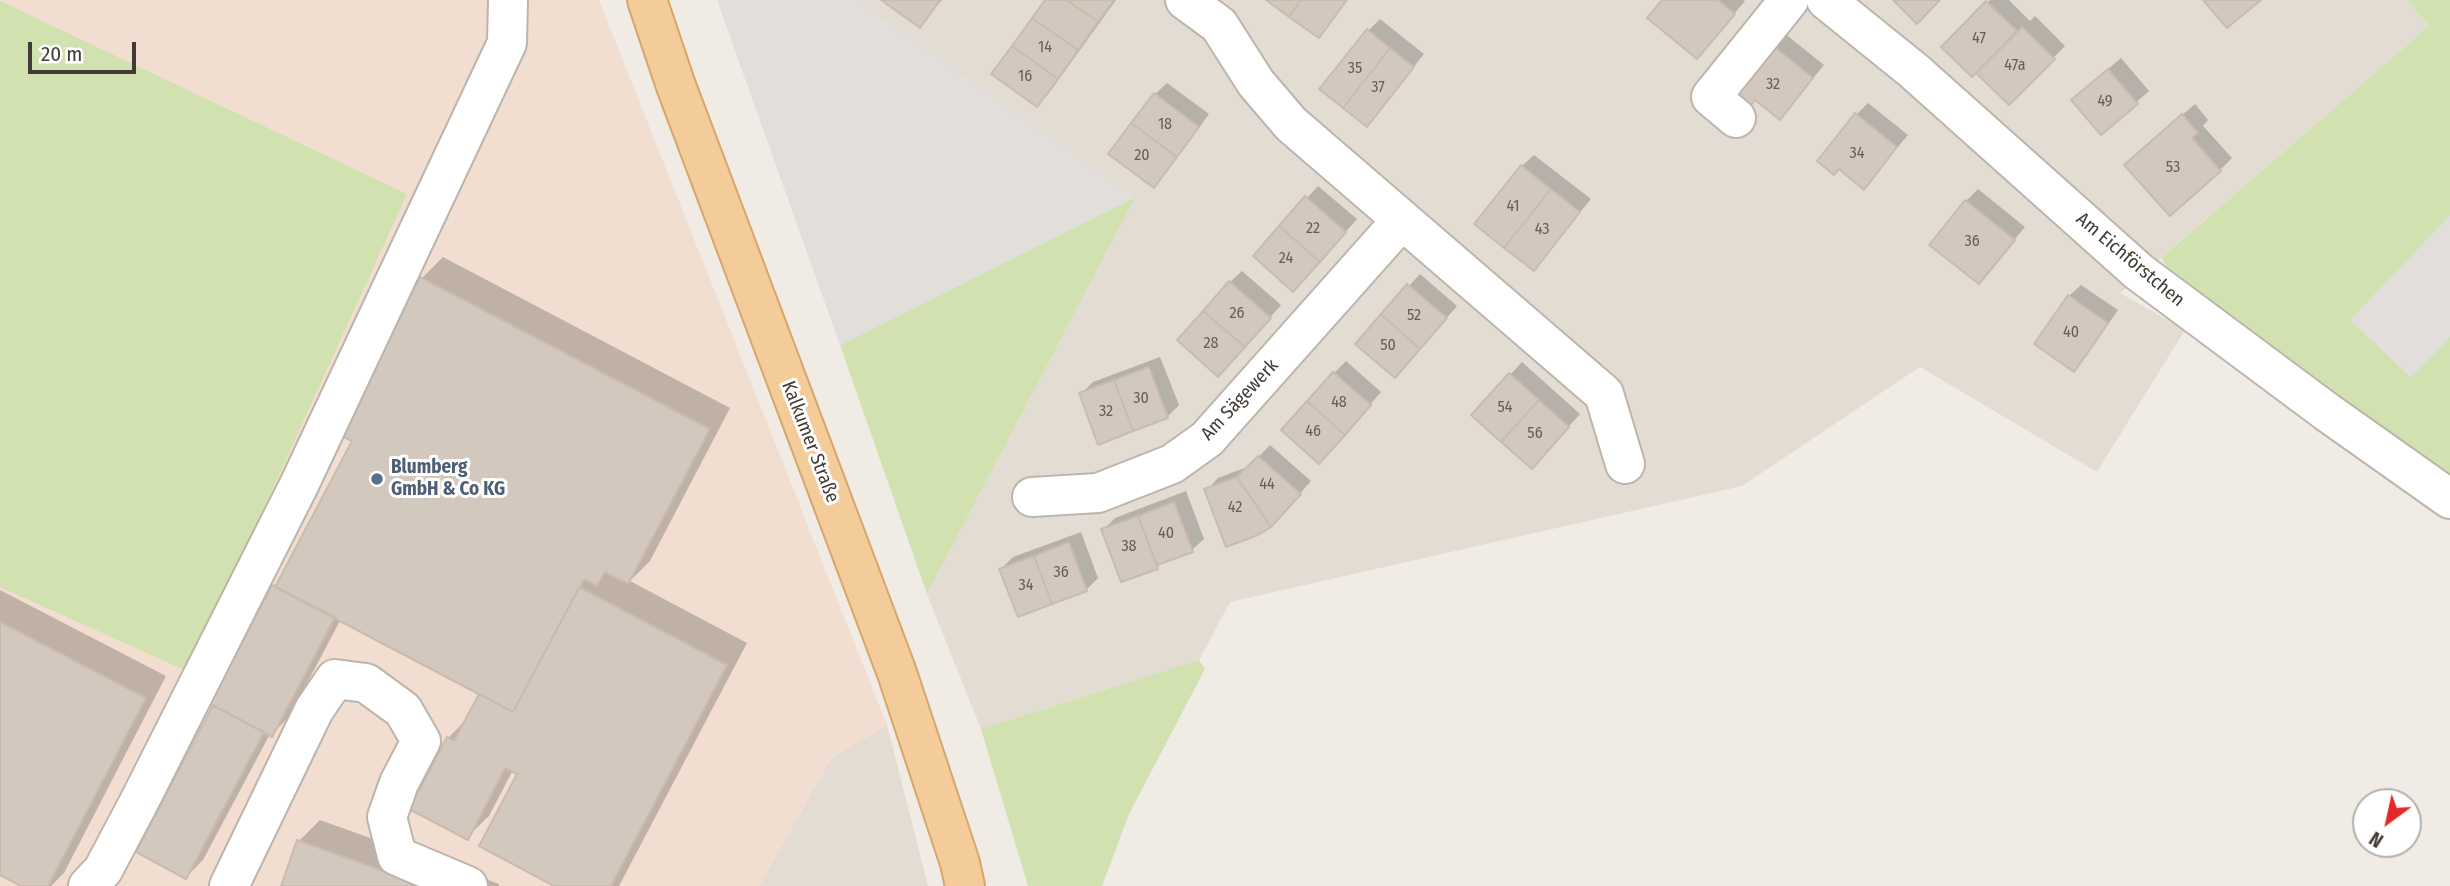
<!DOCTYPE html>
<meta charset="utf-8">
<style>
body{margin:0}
#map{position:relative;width:2450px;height:886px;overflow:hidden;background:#f0ebe4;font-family:"Fira Sans Condensed",sans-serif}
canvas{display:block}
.north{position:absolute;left:2352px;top:788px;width:70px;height:70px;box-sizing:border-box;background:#fff;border:2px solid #b3b1ae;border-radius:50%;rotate:213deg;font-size:19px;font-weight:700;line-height:28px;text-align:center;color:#423b35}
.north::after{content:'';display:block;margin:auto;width:24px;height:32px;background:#e42727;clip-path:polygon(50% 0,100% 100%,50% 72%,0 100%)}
.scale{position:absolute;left:28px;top:42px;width:108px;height:32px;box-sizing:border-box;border:4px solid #423b35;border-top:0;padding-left:9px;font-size:21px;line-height:24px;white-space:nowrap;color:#423b35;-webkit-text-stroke:5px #fff;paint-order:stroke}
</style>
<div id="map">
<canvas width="2450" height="886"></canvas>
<div class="north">N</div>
<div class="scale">20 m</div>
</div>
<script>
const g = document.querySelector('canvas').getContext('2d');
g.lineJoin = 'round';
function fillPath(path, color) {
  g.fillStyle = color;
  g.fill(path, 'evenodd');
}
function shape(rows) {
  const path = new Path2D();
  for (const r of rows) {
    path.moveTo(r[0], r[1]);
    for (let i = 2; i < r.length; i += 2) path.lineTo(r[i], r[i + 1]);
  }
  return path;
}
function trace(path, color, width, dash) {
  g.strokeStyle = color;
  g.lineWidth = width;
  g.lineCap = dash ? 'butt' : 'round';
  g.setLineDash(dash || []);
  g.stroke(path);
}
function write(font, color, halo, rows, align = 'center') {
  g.font = font + ' "Fira Sans Condensed",sans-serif';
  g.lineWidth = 6;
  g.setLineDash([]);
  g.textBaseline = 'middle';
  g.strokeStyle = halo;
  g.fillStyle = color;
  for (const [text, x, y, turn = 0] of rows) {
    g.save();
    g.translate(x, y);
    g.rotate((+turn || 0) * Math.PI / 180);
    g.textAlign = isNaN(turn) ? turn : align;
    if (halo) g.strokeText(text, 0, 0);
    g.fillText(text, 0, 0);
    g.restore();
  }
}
fillPath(shape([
 [855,0,2407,0,2429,26,2120,293,2185,330,2097,472,1920,367,1742,486,1230,602,1199,660,981,729,927,594,1134,197],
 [887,725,928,886,759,886,831,758]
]), '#e3dcd3');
fillPath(shape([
 [0,0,599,0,887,725,831,758,759,886,0,886]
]), '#f1ded0');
fillPath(shape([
 [2407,0,2450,0,2450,486,2191,302,2161,258,2429,26],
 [0,1,407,194,189,672,0,587],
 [1135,197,927,594,840,345],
 [1199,660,1205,669,1129,814,1102,886,1028,886,981,729]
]), '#d2e1b0');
fillPath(shape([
 [717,0,855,0,1135,197,840,345],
 [2450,215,2450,337,2411,378,2350,320]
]), '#e1dedc');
fillPath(shape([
 [884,0,942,0,920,26],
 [1047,0,1116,0,1049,93,1037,105],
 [1664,0,1743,0,1745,1,1697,57],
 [1990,0,2009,0,2030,21,2035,16,2065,46,2009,103,1976,71,1943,47],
 [1380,19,1424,54,1378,112,1368,31],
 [1784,33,1824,65,1780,118,1755,98,1735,91],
 [2121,58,2149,91,2101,133,2085,89],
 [1167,83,1209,114,1165,174,1154,186,1155,94],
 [1868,103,1908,135,1864,187,1856,115],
 [2195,104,2208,120,2203,126,2232,158,2220,170,2138,153],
 [1534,155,1591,199,1533,269,1522,166],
 [1318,186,1357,219,1305,278,1255,256],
 [1978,189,2025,227,1979,282,1966,201],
 [443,257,730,408,650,561,630,581,747,643,619,886,558,886,519,773,513,770,489,816,467,837,448,738,467,719,481,693,341,619,289,717,272,734,270,734,203,860,186,877,215,705,212,703,354,440,422,278],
 [1242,271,1281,305,1230,363,1230,282],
 [1420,274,1457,306,1406,364,1409,286],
 [2081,285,2118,310,2085,358,2074,369,2069,296],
 [1160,357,1179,405,1167,417,1081,394,1093,382],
 [1346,361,1381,392,1331,450,1334,373],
 [1522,362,1580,414,1543,455,1473,415],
 [1270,445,1311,481,1283,513,1207,490,1218,478,1250,466],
 [1186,491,1204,539,1192,550,1163,561,1157,567,1103,530,1115,518],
 [1081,532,1098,578,1086,590,1001,569,1013,557],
 [0,590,166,676,64,873,51,886,25,886,0,873],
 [320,820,499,884,499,886,283,886,299,841]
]), '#0003');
const building = shape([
 [881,0,940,0,920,28,881,0],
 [1045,0,1067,0,1098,22,1078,50,1032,18,1045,0],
 [1067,0,1114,0,1098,22,1067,0],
 [1266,0,1301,0,1289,17,1266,0],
 [1301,0,1347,0,1319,38,1289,17,1301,0],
 [1662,0,1718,0,1735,14,1697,59,1647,18,1662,0],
 [1893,0,1940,0,1917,24,1893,0],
 [2203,0,2261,0,2227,28,2203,0],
 [1986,1,2017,31,1972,77,1941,47,1986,1],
 [1032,18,1078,50,1058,79,1012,46,1032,18],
 [2022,27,2055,59,2009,105,1976,73,2022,27],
 [1367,29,1390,48,1343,108,1319,89,1367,29],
 [1771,44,1813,78,1780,120,1755,100,1751,105,1733,91,1771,44],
 [1012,46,1058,79,1037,107,991,74,1012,46],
 [1390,48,1414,67,1367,127,1343,108,1390,48],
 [2108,69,2138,104,2101,135,2071,100,2108,69],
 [1154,93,1199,127,1177,157,1131,123,1154,93],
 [1855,113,1897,147,1864,190,1839,169,1834,175,1817,161,1855,113],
 [2182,114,2198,133,2192,138,2221,171,2170,216,2124,165,2182,114],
 [1131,123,1177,157,1154,188,1108,154,1131,123],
 [1521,165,1551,189,1504,248,1474,224,1521,165],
 [1551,189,1580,212,1534,271,1504,248,1551,189],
 [1305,196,1346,232,1320,262,1279,226,1305,196],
 [1965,200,2015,240,1979,284,1929,245,1965,200],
 [1279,226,1320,262,1293,292,1253,256,1279,226],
 [420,277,710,429,628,584,605,572,597,586,584,579,513,712,275,587,352,441,338,434,420,277],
 [1229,281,1271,318,1245,347,1203,311,1229,281],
 [1407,284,1447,318,1420,349,1381,314,1407,284],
 [2068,295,2108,323,2074,372,2034,344,2068,295],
 [1203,311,1245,347,1218,377,1177,340,1203,311],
 [1381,314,1420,349,1395,378,1355,344,1381,314],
 [1149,367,1168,418,1133,431,1114,380,1149,367],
 [1333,372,1371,405,1345,435,1307,401,1333,372],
 [1509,373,1539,400,1501,442,1471,415,1509,373],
 [1114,380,1133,431,1098,445,1079,393,1114,380],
 [1539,400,1569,427,1532,469,1501,442,1539,400],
 [1307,401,1345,435,1319,464,1281,430,1307,401],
 [1258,456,1301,494,1271,527,1237,477,1258,456],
 [1237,477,1271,527,1258,535,1226,547,1204,489,1237,477],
 [1174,502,1193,552,1157,565,1138,516,1174,502],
 [1138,516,1158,569,1121,582,1101,529,1138,516],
 [1069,542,1087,591,1052,604,1034,556,1069,542],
 [1034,556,1052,604,1018,617,999,569,1034,556],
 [272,585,335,617,272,737,210,704,272,585],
 [579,587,727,665,611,886,554,886,479,846,517,774,505,768,468,840,409,809,447,737,454,741,479,694,513,712,579,587],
 [0,622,146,698,48,886,21,886,0,875,0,622],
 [213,705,264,732,186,879,136,852,213,705],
 [297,840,425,886,281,886,297,840]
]);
fillPath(building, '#d3c8be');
trace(building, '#cabbaf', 2);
const minor = shape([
 [1185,0,1219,25,1256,83,1291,124,1604,394,1625,464],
 [1826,0,1914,71,2139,272,2327,412,2450,499],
 [1736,118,1711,97,1789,0],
 [1032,497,1098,493,1172,464,1207,439,1401,221],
 [88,886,103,870,140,800,299,485,507,43,508,0],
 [229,886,314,710,335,679,366,683,403,710,421,741,399,783,387,817,397,856,468,886]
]);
const major = shape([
 [647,0,676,86,897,673,960,863,965,886]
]);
trace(minor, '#bdb4ab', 42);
trace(major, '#d7a66b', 42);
trace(minor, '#fff', 38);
trace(major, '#f4cc99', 38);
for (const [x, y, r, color] of [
 [377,479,7,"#5c6f8a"]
]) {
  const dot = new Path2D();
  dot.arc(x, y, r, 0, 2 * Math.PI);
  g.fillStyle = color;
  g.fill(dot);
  trace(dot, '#fff', 2.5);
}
write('16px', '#665e57', null, [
 ["47",1979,39],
 ["14",1045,48],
 ["47a",2015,66],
 ["35",1355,69],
 ["16",1025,77],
 ["32",1773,85],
 ["37",1378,88],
 ["49",2105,102],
 ["18",1165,125],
 ["34",1857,154],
 ["20",1142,156],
 ["53",2173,168],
 ["41",1513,207],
 ["22",1313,229],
 ["43",1542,230],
 ["36",1972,242],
 ["24",1286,259],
 ["26",1237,314],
 ["52",1414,316],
 ["40",2071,333],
 ["28",1211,344],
 ["50",1388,346],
 ["30",1141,399],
 ["48",1339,403],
 ["54",1505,408],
 ["32",1106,412],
 ["46",1313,432],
 ["56",1535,434],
 ["44",1267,485],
 ["42",1235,508],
 ["40",1166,534],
 ["38",1129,547],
 ["36",1061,573],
 ["34",1026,586]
]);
write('19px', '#423b35', '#fff', [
 ["Am Eichförstchen",2130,260,40],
 ["Am Sägewerk",1240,400,-47],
 ["Kalkumer Straße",810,442,69]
]);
write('bold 19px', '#4e5e75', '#fff', [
 ["Blumberg",391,468],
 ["GmbH & Co KG",391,490]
], 'left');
</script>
